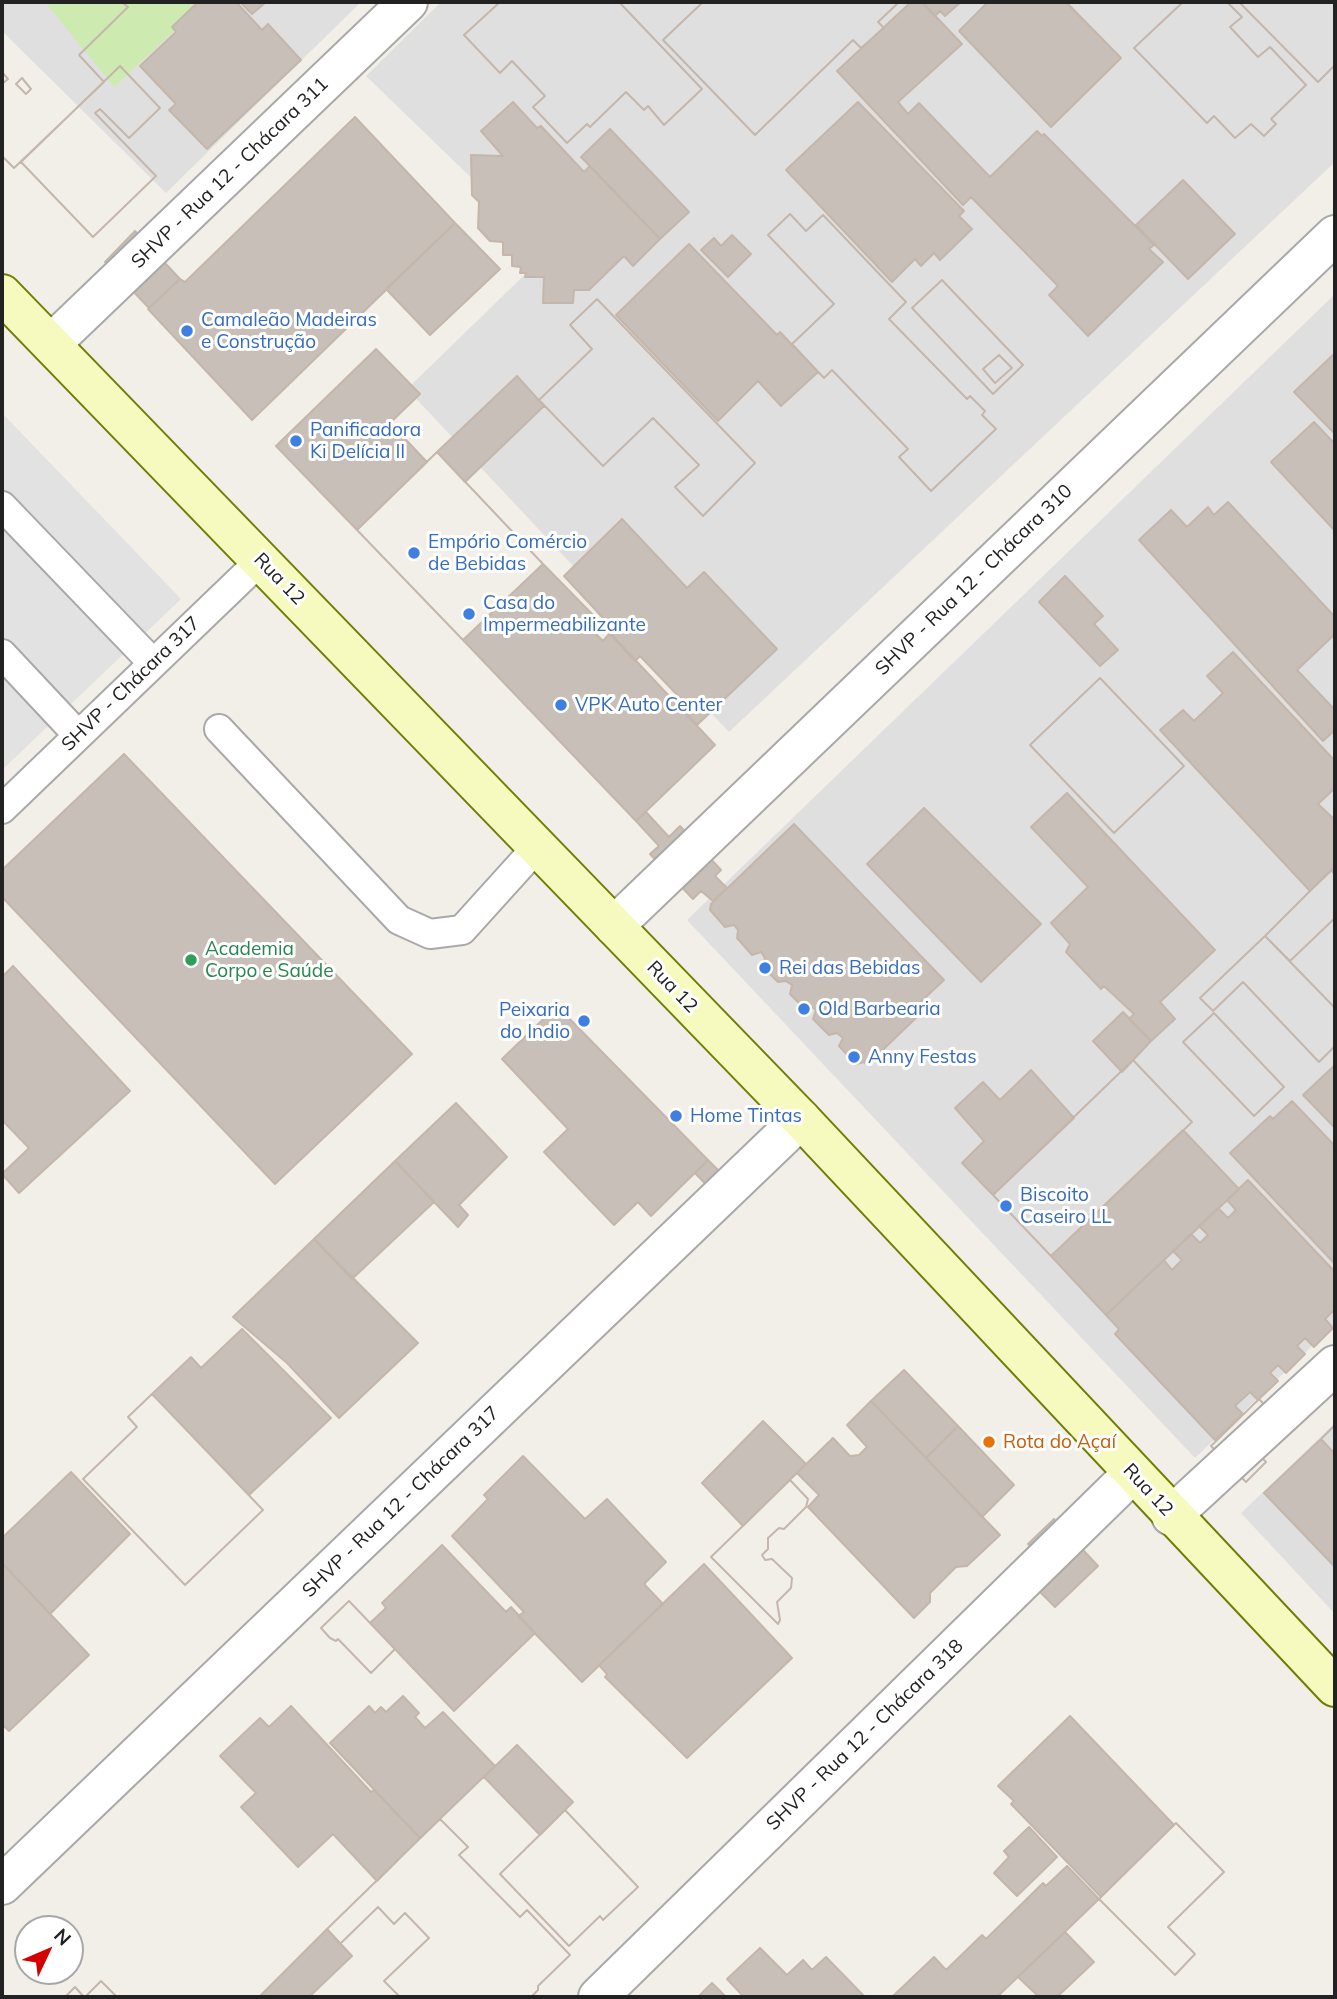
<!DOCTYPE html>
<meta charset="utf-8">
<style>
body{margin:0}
#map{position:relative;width:1337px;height:1999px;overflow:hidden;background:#f2efe9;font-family:Mulish,sans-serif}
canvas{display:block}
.frame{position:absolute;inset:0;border:4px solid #222;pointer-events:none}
.north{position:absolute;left:14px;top:1915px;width:70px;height:70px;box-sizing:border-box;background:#fff;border:2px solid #a7a7a7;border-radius:50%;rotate:46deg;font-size:19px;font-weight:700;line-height:28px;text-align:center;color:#222}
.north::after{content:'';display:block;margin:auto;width:24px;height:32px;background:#d40000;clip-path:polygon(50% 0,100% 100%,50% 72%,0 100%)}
</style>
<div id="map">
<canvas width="1337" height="1999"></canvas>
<div class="frame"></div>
<div class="north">N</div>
</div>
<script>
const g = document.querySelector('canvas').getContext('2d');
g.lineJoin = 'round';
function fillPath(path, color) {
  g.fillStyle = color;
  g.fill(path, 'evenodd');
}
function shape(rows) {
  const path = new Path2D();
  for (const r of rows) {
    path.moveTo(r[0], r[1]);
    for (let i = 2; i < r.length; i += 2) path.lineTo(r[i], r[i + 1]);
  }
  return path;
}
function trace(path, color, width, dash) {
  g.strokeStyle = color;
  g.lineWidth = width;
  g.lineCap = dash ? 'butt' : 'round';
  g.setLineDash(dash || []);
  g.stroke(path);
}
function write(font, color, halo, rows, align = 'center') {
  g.font = font + ' Mulish,sans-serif';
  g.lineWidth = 6;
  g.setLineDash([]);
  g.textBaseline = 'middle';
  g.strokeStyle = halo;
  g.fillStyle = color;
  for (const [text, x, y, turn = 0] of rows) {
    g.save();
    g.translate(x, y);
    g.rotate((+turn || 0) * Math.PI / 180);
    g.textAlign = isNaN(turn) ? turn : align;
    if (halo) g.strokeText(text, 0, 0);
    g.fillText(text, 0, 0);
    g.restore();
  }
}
fillPath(shape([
 [2,2,361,2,166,193,2,31],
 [441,2,1335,2,1335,162,729,732,407,389,548,252,366,76],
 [1335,294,1335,1324,1195,1458,687,920],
 [1335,1423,1335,1614,1241,1513]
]), '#e0dfdf');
fillPath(shape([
 [45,2,205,2,114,87]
]), '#cdebb0');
fillPath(shape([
 [2,413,181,599,2,770]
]), '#e2e2e2');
const building = shape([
 [2,2,122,2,128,7,79,55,104,82,14,168,2,156,2,84,8,79,2,72,2,2],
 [22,78,31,89,26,94,16,84,22,78],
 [2,2,122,2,128,7,79,55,104,82,14,168,2,156,2,84,8,79,2,72,2,2],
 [22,78,31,89,26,94,16,84,22,78],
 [198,2,236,2,262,30,268,24,301,60,207,149,169,110,176,104,140,66,176,32,172,27,198,2],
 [240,2,266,2,252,14,240,2],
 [500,2,619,2,702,89,664,125,648,106,644,110,626,92,590,127,587,124,567,143,533,107,545,96,512,61,500,73,464,35,500,2],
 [500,2,619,2,702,89,664,125,648,106,644,110,626,92,590,127,587,124,567,143,533,107,545,96,512,61,500,73,464,35,500,2],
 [703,2,895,2,897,4,878,22,884,28,861,48,853,40,755,135,663,40,703,2],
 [703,2,895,2,897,4,878,22,884,28,861,48,853,40,755,135,663,40,703,2],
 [911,2,922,2,962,44,898,102,908,114,919,103,990,177,1037,131,1042,136,1044,134,1154,245,1149,249,1163,262,1088,336,1049,295,1058,286,971,197,963,205,837,71,911,2],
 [922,2,961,2,945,16,940,11,935,16,922,2],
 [988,2,1066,2,1121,58,1051,127,959,31,988,2],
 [1183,2,1227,2,1242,17,1230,27,1258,57,1270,47,1306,85,1271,119,1276,124,1264,136,1251,124,1235,138,1214,116,1207,123,1134,48,1183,2],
 [1183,2,1227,2,1242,17,1230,27,1258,57,1270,47,1306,85,1271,119,1276,124,1264,136,1251,124,1235,138,1214,116,1207,123,1134,48,1183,2],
 [1239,2,1335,2,1335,65,1318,82,1239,2],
 [1239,2,1335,2,1335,65,1318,82,1239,2],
 [120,66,160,108,129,138,100,109,95,113,156,176,93,237,21,162,120,66],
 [120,66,160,108,129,138,100,109,95,113,156,176,93,237,21,162,120,66],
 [513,102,537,128,541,126,584,172,590,166,660,239,633,266,624,256,589,290,574,290,573,303,543,303,544,277,525,277,526,273,520,273,521,267,512,266,512,255,503,255,503,242,490,241,478,228,479,202,472,195,471,155,503,156,481,131,513,102],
 [858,102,964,211,959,216,972,229,940,260,934,253,921,266,915,259,892,282,786,170,858,102],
 [355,117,455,223,252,420,148,309,180,279,185,282,355,117],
 [610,129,689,212,660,239,581,157,610,129],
 [1183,180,1235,234,1188,279,1136,225,1183,180],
 [790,214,806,231,823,215,906,302,889,319,967,399,970,396,985,411,982,415,996,429,931,491,899,457,908,449,832,370,824,378,792,344,834,304,768,235,790,214],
 [790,214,806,231,823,215,906,302,889,319,967,399,970,396,985,411,982,415,996,429,931,491,899,457,908,449,832,370,824,378,792,344,834,304,768,235,790,214],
 [455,223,500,269,430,335,386,289,455,223],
 [135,231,180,279,149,308,105,262,135,231],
 [732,235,751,254,728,277,701,250,714,238,721,246,732,235],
 [689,244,777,335,780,332,818,372,781,406,758,381,718,421,616,315,689,244],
 [942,280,1023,365,993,394,912,308,942,280],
 [999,355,1012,368,995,383,983,369,999,355],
 [942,280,1023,365,993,394,912,308,942,280],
 [999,355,1012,368,995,383,983,369,999,355],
 [597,299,755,463,703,516,675,487,699,465,653,418,603,466,539,400,592,349,570,325,597,299],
 [597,299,755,463,703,516,675,487,699,465,653,418,603,466,539,400,592,349,570,325,597,299],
 [376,349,420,394,390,423,427,462,357,530,276,446,376,349],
 [1335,353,1335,434,1294,392,1335,353],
 [517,376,544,406,465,482,437,452,517,376],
 [1314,422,1335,444,1335,531,1271,462,1314,422],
 [437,452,543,564,463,640,357,530,437,452],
 [437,452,543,564,463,640,357,530,437,452],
 [1228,502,1335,617,1335,634,1297,670,1335,710,1335,730,1323,741,1139,540,1171,510,1187,527,1208,507,1214,515,1228,502],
 [622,519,687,588,704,572,777,649,697,725,679,705,683,701,640,656,635,661,599,622,603,618,564,576,622,519],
 [543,564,596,618,588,626,603,641,610,633,715,745,636,821,463,640,543,564],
 [1065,576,1103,616,1094,624,1118,650,1100,666,1039,602,1065,576],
 [1233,652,1335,761,1335,788,1318,804,1335,820,1335,867,1310,891,1160,730,1183,710,1194,721,1223,693,1207,676,1233,652],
 [1100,678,1184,766,1114,833,1030,745,1100,678],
 [1100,678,1184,766,1114,833,1030,745,1100,678],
 [124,754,412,1054,275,1184,2,897,2,870,124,754],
 [1067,793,1215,950,1160,1002,1175,1019,1151,1041,1129,1019,1134,1014,1104,986,1101,989,1066,952,1070,944,1051,923,1088,887,1031,827,1067,793],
 [924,808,1041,924,981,982,867,864,924,808],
 [646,812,669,837,680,826,721,870,715,876,727,888,713,901,701,891,693,899,650,854,659,846,636,821,646,812],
 [794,824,944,980,912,1010,918,1016,867,1065,864,1062,856,1064,839,1046,843,1038,837,1033,829,1035,813,1019,816,1010,810,1006,802,1006,790,994,792,985,786,981,778,982,763,967,765,958,761,952,752,955,737,938,738,930,734,925,725,927,710,910,711,904,794,824],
 [1331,870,1335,875,1335,918,1290,961,1265,936,1331,870],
 [1331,870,1335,875,1335,918,1290,961,1265,936,1331,870],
 [1265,936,1335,1008,1335,1046,1319,1062,1243,982,1213,1011,1200,998,1265,936],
 [1265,936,1335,1008,1335,1046,1319,1062,1243,982,1213,1011,1200,998,1265,936],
 [13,966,130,1091,19,1193,2,1174,29,1148,2,1120,2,977,13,966],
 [557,1006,708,1160,651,1216,638,1202,614,1225,544,1152,568,1129,502,1059,557,1006],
 [1123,1012,1151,1041,1122,1072,1093,1041,1123,1012],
 [1214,1013,1284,1087,1254,1116,1183,1042,1214,1013],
 [1214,1013,1284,1087,1254,1116,1183,1042,1214,1013],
 [1133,1060,1192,1122,1051,1256,993,1195,1133,1060],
 [1133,1060,1192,1122,1051,1256,993,1195,1133,1060],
 [1335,1065,1335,1128,1303,1095,1335,1065],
 [1031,1070,1074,1118,993,1195,962,1163,984,1141,955,1108,983,1082,1000,1100,1031,1070],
 [1292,1101,1335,1146,1335,1264,1230,1153,1270,1116,1273,1119,1292,1101],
 [456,1103,507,1157,459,1205,468,1215,458,1227,395,1161,456,1103],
 [1183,1130,1239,1189,1106,1315,1051,1256,1183,1130],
 [708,1160,732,1184,718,1197,695,1173,708,1160],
 [395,1161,434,1202,352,1279,314,1239,395,1161],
 [1248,1180,1335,1272,1335,1314,1333,1311,1325,1319,1333,1328,1314,1347,1305,1338,1297,1346,1305,1354,1286,1373,1278,1365,1270,1373,1278,1381,1258,1400,1250,1392,1235,1406,1243,1414,1215,1440,1115,1334,1119,1329,1106,1315,1164,1260,1172,1270,1182,1260,1173,1251,1191,1234,1200,1243,1208,1235,1199,1226,1218,1208,1228,1218,1236,1210,1227,1200,1248,1180],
 [314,1239,418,1343,339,1418,287,1363,233,1317,314,1239],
 [242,1329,331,1418,249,1495,152,1394,191,1357,201,1368,242,1329],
 [904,1370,958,1426,926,1458,871,1401,904,1370],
 [152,1394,263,1510,185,1585,83,1479,137,1427,128,1417,152,1394],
 [152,1394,263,1510,185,1585,83,1479,137,1427,128,1417,152,1394],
 [1259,1399,1275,1416,1248,1443,1266,1462,1246,1482,1211,1446,1259,1399],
 [1259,1399,1275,1416,1248,1443,1266,1462,1246,1482,1211,1446,1259,1399],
 [871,1401,1000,1535,967,1566,956,1567,930,1593,930,1602,914,1618,808,1507,819,1495,797,1473,833,1438,850,1456,859,1455,867,1447,847,1425,871,1401],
 [763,1421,806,1464,743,1526,702,1483,763,1421],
 [1335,1425,1335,1454,1321,1439,1335,1425],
 [1335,1425,1335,1454,1321,1439,1335,1425],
 [958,1426,1014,1485,982,1517,926,1458,958,1426],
 [1321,1439,1335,1454,1335,1567,1264,1493,1321,1439],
 [523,1456,585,1519,607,1499,666,1562,644,1584,663,1604,582,1682,518,1616,524,1612,452,1536,488,1499,484,1495,523,1456],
 [71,1472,130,1534,50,1614,2,1563,2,1538,71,1472],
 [790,1480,808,1499,806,1507,784,1529,779,1528,768,1538,768,1549,762,1555,765,1560,772,1559,792,1578,791,1588,777,1602,780,1620,778,1624,711,1557,790,1480],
 [790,1480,808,1499,806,1507,784,1529,779,1528,768,1538,768,1549,762,1555,765,1560,772,1559,792,1578,791,1588,777,1602,780,1620,778,1624,711,1557,790,1480],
 [1054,1519,1098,1566,1055,1607,1033,1585,1052,1568,1028,1544,1054,1519],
 [442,1545,506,1612,511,1607,535,1633,454,1711,370,1623,386,1608,382,1603,442,1545],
 [2,1563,89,1655,9,1731,2,1724,2,1563],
 [704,1564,792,1658,687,1758,605,1677,607,1674,599,1665,704,1564],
 [349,1601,395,1649,371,1673,338,1639,336,1641,330,1638,321,1628,349,1601],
 [349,1601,395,1649,371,1673,338,1639,336,1641,330,1638,321,1628,349,1601],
 [403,1696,419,1713,415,1717,425,1728,443,1712,495,1766,420,1838,330,1743,369,1706,375,1713,381,1707,386,1712,403,1696],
 [291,1706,371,1792,374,1790,420,1838,377,1881,333,1834,298,1867,241,1807,256,1793,220,1756,260,1718,269,1727,291,1706],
 [1070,1716,1174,1825,1101,1897,1011,1804,1014,1801,998,1786,1070,1716],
 [517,1745,573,1802,540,1835,484,1777,517,1745],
 [565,1810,638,1887,603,1920,600,1916,569,1946,500,1874,565,1810],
 [565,1810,638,1887,603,1920,600,1916,569,1946,500,1874,565,1810],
 [440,1819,468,1847,459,1855,520,1917,527,1910,570,1955,538,1986,538,1990,531,1997,400,1997,384,1981,429,1938,405,1913,394,1924,378,1907,340,1944,327,1929,440,1819],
 [440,1819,468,1847,459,1855,520,1917,527,1910,570,1955,538,1986,538,1990,531,1997,400,1997,384,1981,429,1938,405,1913,394,1924,378,1907,340,1944,327,1929,440,1819],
 [1176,1823,1224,1872,1168,1927,1195,1954,1175,1975,1099,1899,1176,1823],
 [1176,1823,1224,1872,1168,1927,1195,1954,1175,1975,1099,1899,1176,1823],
 [1029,1827,1057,1857,1017,1896,994,1873,1009,1857,1004,1851,1029,1827],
 [1067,1866,1099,1899,997,1997,892,1997,934,1957,946,1970,982,1935,986,1939,1043,1883,1046,1886,1067,1866],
 [327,1929,352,1956,309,1997,259,1997,327,1929],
 [1065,1932,1094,1962,1057,1997,1039,1997,1018,1977,1065,1932],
 [760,1948,787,1975,803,1960,812,1970,826,1957,865,1997,744,1997,727,1979,760,1948],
 [101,1981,117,1997,85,1997,101,1981],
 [101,1981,117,1997,85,1997,101,1981],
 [712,1983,726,1997,698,1997,712,1983],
 [75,1987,84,1997,65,1997,75,1987],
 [75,1987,84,1997,65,1997,75,1987]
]);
fillPath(building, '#c7bfb8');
trace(building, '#c4b6ab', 2);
const lane = shape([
 [2,506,152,662],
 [2,654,77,734],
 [219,729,399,920,430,934,462,930,537,847],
 [2,809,261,560]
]);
const street = shape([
 [51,344,408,2],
 [614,926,1335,235],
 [1171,1516,1335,1365],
 [2,1885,801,1119],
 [598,1997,1133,1473]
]);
const secondary = shape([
 [2,294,801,1119,1335,1687]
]);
trace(lane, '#a9a9a9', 32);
trace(street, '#a9a9a9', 42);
trace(secondary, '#707d05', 42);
trace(lane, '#fff', 28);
trace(street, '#fff', 38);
trace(secondary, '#f7fabf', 38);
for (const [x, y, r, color] of [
 [187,331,7,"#3f7fe0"],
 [296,441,7,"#3f7fe0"],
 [414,553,7,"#3f7fe0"],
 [469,614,7,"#3f7fe0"],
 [561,705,7,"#3f7fe0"],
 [191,960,7,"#2e9e5b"],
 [765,968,7,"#3f7fe0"],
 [804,1009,7,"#3f7fe0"],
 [584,1021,7,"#3f7fe0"],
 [854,1057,7,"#3f7fe0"],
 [676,1116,7,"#3f7fe0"],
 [1006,1206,7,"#3f7fe0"],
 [989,1442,7,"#e8710a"]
]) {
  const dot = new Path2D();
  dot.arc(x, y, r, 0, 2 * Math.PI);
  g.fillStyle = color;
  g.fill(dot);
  trace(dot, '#fff', 2.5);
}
write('19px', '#222', '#fff', [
 ["SHVP - Rua 12 - Chácara 311",230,173,-44],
 ["Rua 12",279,579,46],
 ["SHVP - Rua 12 - Chácara 310",974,580,-44],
 ["SHVP - Chácara 317",131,684,-44],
 ["Rua 12",672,987,46],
 ["Rua 12",1148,1490,47],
 ["SHVP - Rua 12 - Chácara 317",401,1502,-44],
 ["SHVP - Rua 12 - Chácara 318",865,1735,-44]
]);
write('19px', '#366cbe', '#fff', [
 ["Camaleão Madeiras",201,320],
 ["e Construção",201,342],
 ["Panificadora",310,430],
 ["Ki Delícia II",310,452],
 ["Empório Comércio",428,542],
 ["de Bebidas",428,564],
 ["Casa do",483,603],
 ["Impermeabilizante",483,625],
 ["VPK Auto Center",575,705],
 ["Rei das Bebidas",779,968],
 ["Old Barbearia",818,1009],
 ["Peixaria",570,1010,"right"],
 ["do Indio",570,1032,"right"],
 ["Anny Festas",868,1057],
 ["Home Tintas",690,1116],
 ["Biscoito",1020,1195],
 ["Caseiro LL",1020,1217]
], 'left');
write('19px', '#27864d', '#fff', [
 ["Academia",205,949],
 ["Corpo e Saúde",205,971]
], 'left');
write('19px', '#c56008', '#fff', [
 ["Rota do Açaí",1003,1442]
], 'left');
</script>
